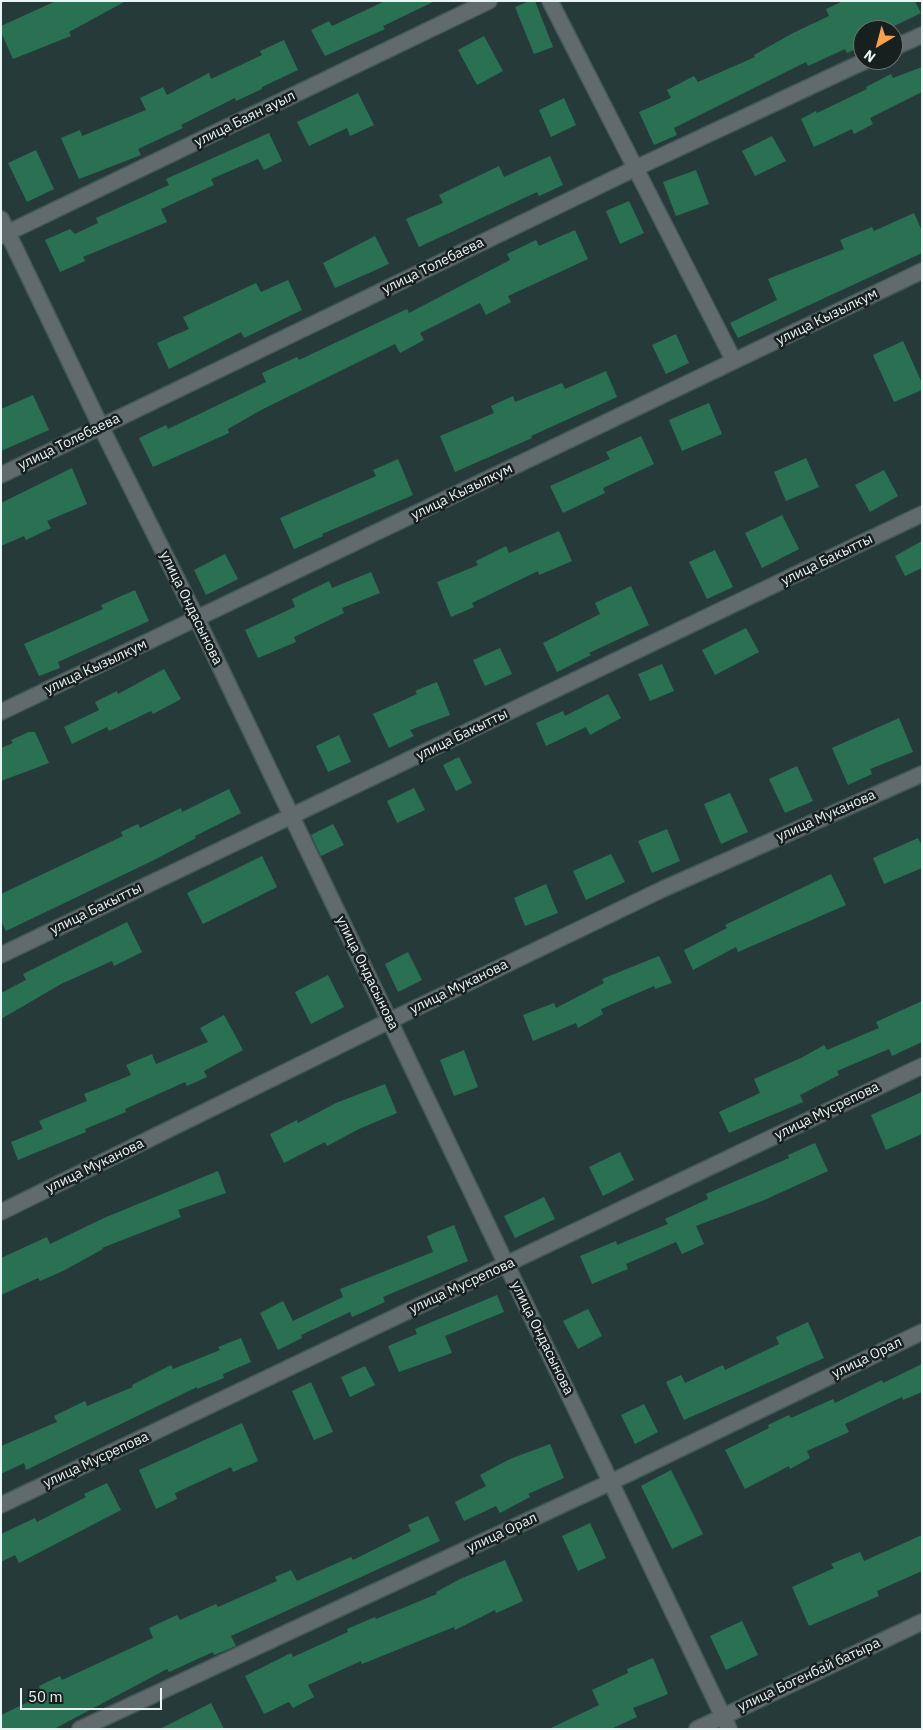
<!DOCTYPE html>
<meta charset="utf-8">
<style>
body{margin:0}
#map{position:relative;width:923px;height:1730px;overflow:hidden;background:#263b39;font-family:"IBM Plex Sans",sans-serif}
canvas{display:block}
.frame{position:absolute;inset:0;border:2px solid #e8f5f4;pointer-events:none}
.north{position:absolute;left:853px;top:20px;width:50px;height:50px;box-sizing:border-box;background:#17201f;border:1px solid #6b7574;border-radius:50%;rotate:217deg;font-size:14px;font-weight:700;line-height:20px;text-align:center;color:#e8f5f4}
.north::after{content:'';display:block;margin:auto;width:18px;height:22px;background:#f8a14a;clip-path:polygon(50% 0,100% 100%,50% 72%,0 100%)}
.scale{position:absolute;left:20px;top:1688px;width:142px;height:22px;box-sizing:border-box;border:2px solid #e8f5f4;border-top:0;padding-left:6px;font-size:15px;line-height:18px;white-space:nowrap;color:#e8f5f4;-webkit-text-stroke:4px #17201f;paint-order:stroke}
</style>
<div id="map">
<canvas width="923" height="1730"></canvas>
<div class="frame"></div>
<div class="north">N</div>
<div class="scale">50 m</div>
</div>
<script>
const g = document.querySelector('canvas').getContext('2d');
g.lineJoin = 'round';
function fillPath(path, color) {
  g.fillStyle = color;
  g.fill(path, 'evenodd');
}
function shape(rows) {
  const path = new Path2D();
  for (const r of rows) {
    path.moveTo(r[0], r[1]);
    for (let i = 2; i < r.length; i += 2) path.lineTo(r[i], r[i + 1]);
  }
  return path;
}
function trace(path, color, width, dash) {
  g.strokeStyle = color;
  g.lineWidth = width;
  g.lineCap = dash ? 'butt' : 'round';
  g.setLineDash(dash || []);
  g.stroke(path);
}
function write(font, color, halo, rows, align = 'center') {
  g.font = font + ' "IBM Plex Sans",sans-serif';
  g.lineWidth = 5;
  g.setLineDash([]);
  g.textBaseline = 'middle';
  g.strokeStyle = halo;
  g.fillStyle = color;
  for (const [text, x, y, turn = 0] of rows) {
    g.save();
    g.translate(x, y);
    g.rotate((+turn || 0) * Math.PI / 180);
    g.textAlign = isNaN(turn) ? turn : align;
    if (halo) g.strokeText(text, 0, 0);
    g.fillText(text, 0, 0);
    g.restore();
  }
}
fillPath(shape([
 [56,1,126,1,69,32,71,36,13,59,1,32,1,26],
 [385,1,435,1,383,26,385,29,325,56,311,30,329,21,332,26],
 [530,1,535,1,553,47,534,54,515,7],
 [843,1,915,1,921,13,886,30,863,30,863,46,847,53,845,49,808,66,806,62,674,128,677,135,654,145,639,112,671,98,667,90,694,76,698,82,755,57,754,55,793,33,829,16,826,9],
 [484,36,503,71,477,85,458,50],
 [284,40,298,70,262,87,262,89,236,101,235,98,181,125,183,128,138,149,141,155,79,179,61,138,80,130,82,136,146,110,140,98,163,87,167,95,209,73,211,79,262,55,260,51],
 [922,67,922,92,870,118,873,124,854,134,852,129,814,147,801,119,816,111,817,113,867,89,866,87,891,74,893,78],
 [358,93,374,125,350,136,347,128,309,146,297,122],
 [564,98,576,125,551,137,539,110],
 [269,133,282,161,264,170,258,159,211,179,214,185,161,209,167,222,83,257,85,261,60,272,45,240,70,229,75,234,98,223,96,218,169,185,166,179],
 [772,136,786,161,755,176,742,151],
 [36,150,54,189,27,202,8,163],
 [550,156,563,185,539,196,537,192,419,247,406,219,443,203,439,195,499,166,504,177],
 [696,170,709,204,676,216,663,182],
 [629,201,644,233,620,244,606,211],
 [914,213,922,231,922,253,738,338,730,323,777,300,768,279,844,249,840,240,872,227,874,231],
 [575,230,588,259,508,296,511,302,486,315,480,303,420,333,424,340,400,353,395,344,261,410,228,429,229,433,153,467,139,438,166,425,168,429,266,382,262,373,297,357,299,360,407,309,409,313,510,260,507,254,536,240,539,246],
 [375,236,389,264,335,288,323,263],
 [288,280,302,310,244,338,241,332,169,369,157,343,189,329,183,317,256,283,261,292],
 [676,334,689,363,666,374,652,345],
 [903,341,922,383,922,390,894,402,873,355],
 [606,371,617,397,531,436,532,438,455,472,440,436,494,413,491,406,513,396,515,402,562,383,565,389],
 [33,395,49,430,1,451,1,409],
 [709,403,722,434,682,451,669,420],
 [641,436,654,464,603,488,605,493,563,513,550,486,610,459,606,452],
 [806,458,819,487,786,501,774,472],
 [398,459,413,495,322,534,323,536,294,549,280,518,376,476,373,470],
 [72,468,87,504,47,521,51,528,26,540,24,536,1,546,1,503],
 [884,470,898,496,870,512,855,485],
 [782,515,799,549,762,568,745,533],
 [559,531,572,561,539,575,538,571,472,603,474,607,451,617,437,582,478,565,476,561,506,546,509,553],
 [922,541,922,568,905,576,895,556],
 [715,550,733,587,707,599,689,562],
 [225,554,238,579,206,595,194,570],
 [371,572,380,593,342,608,344,613,294,637,296,642,258,658,245,630,295,607,292,599,329,581,332,588],
 [631,586,649,625,589,653,591,655,557,672,543,643,600,614,595,603],
 [135,590,149,621,58,662,60,668,39,676,24,644,103,609,101,605],
 [746,628,759,652,715,675,702,650],
 [500,648,512,674,485,686,473,660],
 [662,664,674,691,650,701,638,674],
 [164,669,181,699,153,714,151,711,109,731,107,727,72,744,64,727,99,710,95,702,117,691,118,694],
 [437,682,450,715,410,730,414,736,389,748,373,714,417,694,415,691],
 [608,694,621,718,590,735,586,727,546,746,536,723,563,711,565,716],
 [899,718,913,752,870,769,872,774,848,785,832,748],
 [29,732,35,732,49,763,1,781,1,748,13,743,11,740],
 [339,735,351,762,328,772,316,746],
 [459,757,472,783,456,791,443,765],
 [797,766,813,801,785,813,769,779],
 [414,788,425,810,397,823,387,801],
 [229,789,241,813,195,836,196,838,154,860,6,931,1,921,1,894,123,836,121,832,138,824,140,828,181,808,182,812],
 [730,793,748,832,721,844,704,804],
 [333,824,344,845,321,856,311,835],
 [667,829,680,861,652,873,638,841],
 [918,838,922,846,922,868,884,884,873,858],
 [611,854,625,882,586,900,573,871],
 [262,856,277,887,203,924,187,893],
 [831,874,846,905,738,952,736,947,693,970,684,950,727,928,725,925],
 [546,884,558,913,525,926,514,898],
 [127,922,142,952,114,966,112,961,61,984,1,1019,1,993,26,980,23,974],
 [408,952,422,980,398,992,385,964],
 [659,956,672,983,655,989,654,986,601,1009,603,1014,578,1028,576,1023,533,1041,523,1015,554,1003,556,1008,604,983,602,979],
 [328,975,344,1007,311,1024,295,992],
 [922,1001,922,1042,892,1056,889,1049,837,1071,839,1075,800,1095,803,1102,729,1133,719,1112,760,1093,754,1079,803,1057,824,1045,827,1050,879,1028,876,1022],
 [224,1015,243,1050,204,1071,207,1077,187,1086,185,1082,125,1109,126,1112,85,1129,86,1132,18,1160,11,1142,43,1129,39,1121,87,1101,84,1094,131,1075,126,1065,152,1054,156,1064,208,1042,200,1028],
 [464,1050,478,1087,454,1096,440,1060],
 [385,1084,397,1113,359,1129,327,1146,325,1142,284,1163,270,1134,297,1120,298,1123,336,1103],
 [922,1092,922,1134,886,1150,871,1115],
 [815,1143,828,1171,762,1201,696,1226,704,1244,682,1254,676,1242,626,1264,628,1269,592,1284,580,1256,616,1241,617,1245,668,1224,665,1219,708,1199,706,1194,789,1158,788,1155],
 [620,1152,634,1180,603,1196,589,1167],
 [218,1171,226,1193,178,1210,181,1217,102,1248,103,1249,63,1271,40,1281,38,1278,1,1295,1,1258,47,1237,50,1244,104,1218],
 [544,1197,555,1219,515,1238,504,1216],
 [454,1225,468,1261,383,1297,385,1302,352,1317,350,1312,301,1335,302,1338,278,1350,260,1313,283,1301,293,1321,343,1297,340,1289,433,1252,427,1236],
 [497,1295,504,1312,445,1336,452,1353,399,1372,388,1346,417,1334,415,1329],
 [588,1309,602,1336,578,1349,563,1321],
 [808,1322,824,1358,684,1420,666,1382,681,1375,685,1383,723,1365,725,1370,779,1344,776,1337],
 [241,1338,251,1362,223,1374,224,1378,197,1389,197,1387,26,1470,24,1463,1,1474,1,1446,57,1422,54,1416,85,1401,87,1406,133,1387,132,1385,171,1365,173,1369,220,1350,218,1347],
 [922,1364,922,1392,903,1400,902,1397,845,1424,849,1432,807,1451,810,1458,790,1469,789,1466,745,1489,725,1450,769,1428,768,1425,789,1415,791,1418,833,1399,835,1403,882,1380,883,1383],
 [365,1366,375,1385,350,1397,341,1377],
 [311,1382,333,1432,314,1440,292,1391],
 [644,1404,658,1432,635,1444,621,1415],
 [242,1423,258,1461,233,1472,231,1467,175,1493,177,1499,156,1509,139,1470],
 [550,1444,564,1478,528,1494,530,1497,500,1513,496,1506,464,1521,455,1502,486,1486,480,1475,510,1459],
 [671,1470,703,1534,672,1549,641,1486],
 [107,1483,121,1510,19,1563,15,1555,1,1562,1,1534,35,1518,37,1522,86,1497,84,1494],
 [428,1516,440,1541,231,1636,236,1646,214,1655,213,1652,169,1672,167,1669,54,1729,1,1729,1,1715,43,1695,39,1686,60,1676,62,1680,153,1638,149,1628,177,1615,180,1620,216,1604,218,1607,277,1581,275,1577,291,1570,297,1581,351,1557,353,1560,411,1531,408,1525],
 [590,1523,606,1558,578,1571,562,1536],
 [922,1535,922,1571,877,1591,879,1596,809,1626,792,1587,834,1568,831,1564,860,1552,864,1561],
 [505,1560,523,1601,496,1613,495,1610,455,1630,454,1627,362,1664,361,1661,308,1685,314,1697,293,1708,289,1702,264,1714,245,1676,291,1653,293,1657,348,1632,347,1629,375,1617,376,1619,437,1594,436,1592,460,1579],
 [742,1621,758,1655,726,1670,710,1636],
 [653,1658,668,1694,633,1708,637,1717,611,1729,549,1729,599,1705,592,1690,628,1673,627,1669],
 [211,1703,224,1729,160,1729]
]), '#2a7154');
const street = shape([
 [550,1,734,361],
 [893,48,922,35],
 [1,219,101,427,197,619,729,1729],
 [1,236,489,1],
 [1,475,636,168,867,60],
 [1,712,922,271],
 [1,955,922,514],
 [1,1212,389,1021,663,889,922,774],
 [1,1505,922,1066],
 [80,1729,611,1482,922,1332],
 [697,1729,922,1622]
]);
trace(street, '#455957', 18);
trace(street, '#616b6d', 15);
write('14px', '#e8f5f4', '#17201f', [
 ["улица Баян ауыл",245,119,-26],
 ["улица Толебаева",433,266,-26],
 ["улица Кызылкум",827,317,-26],
 ["улица Толебаева",69,442,-26],
 ["улица Кызылкум",462,492,-26],
 ["улица Бакытты",827,560,-26],
 ["улица Ондасынова",191,608,64],
 ["улица Кызылкум",96,667,-25],
 ["улица Бакытты",462,735,-26],
 ["улица Муканова",826,816,-24],
 ["улица Бакытты",96,909,-26],
 ["улица Ондасынова",367,973,64],
 ["улица Муканова",459,987,-26],
 ["улица Мусрепова",827,1111,-26],
 ["улица Муканова",95,1166,-26],
 ["улица Мусрепова",462,1286,-25],
 ["улица Ондасынова",542,1338,64],
 ["улица Орал",867,1358,-26],
 ["улица Мусрепова",96,1460,-25],
 ["улица Орал",502,1533,-25],
 ["улица Богенбай батыра",809,1675,-25]
]);
</script>
